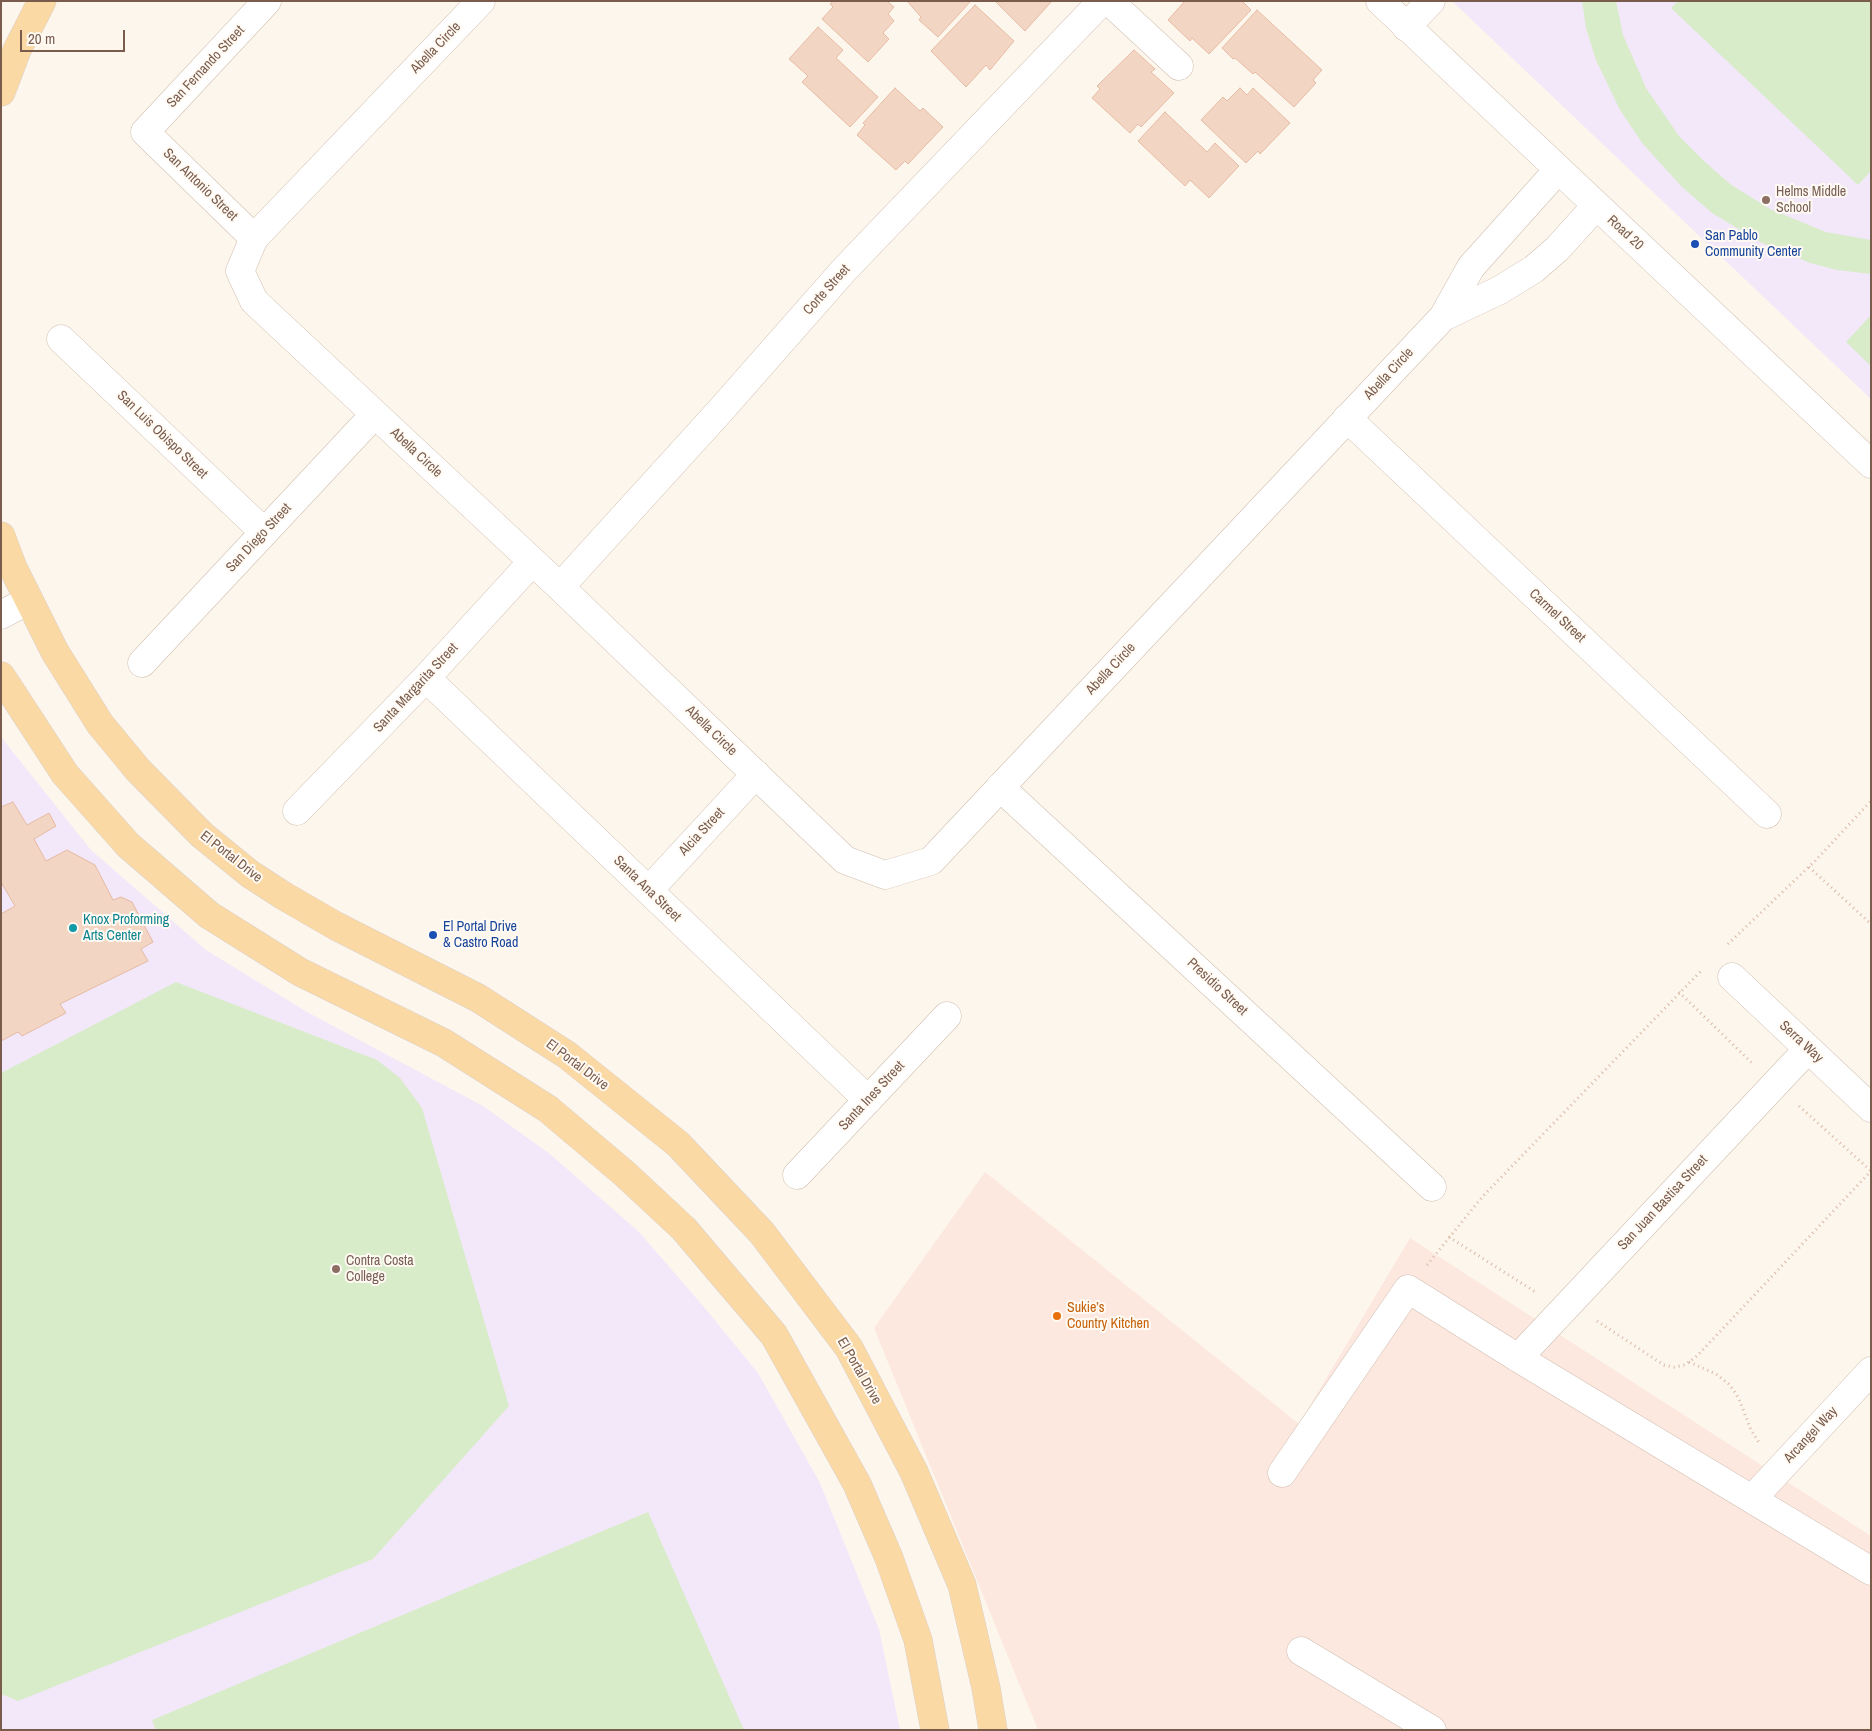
<!DOCTYPE html>
<meta charset="utf-8">
<style>
body{margin:0}
#map{position:relative;width:1872px;height:1731px;overflow:hidden;background:#fdf6ec;font-family:"Archivo Narrow",sans-serif}
canvas{display:block}
.frame{position:absolute;inset:0;border:2px solid #7a5c4d;pointer-events:none}
.scale{position:absolute;left:20px;top:30px;width:105px;height:22px;box-sizing:border-box;border:2px solid #7a5c4d;border-top:0;padding-left:6px;font-size:15px;line-height:18px;white-space:nowrap;color:#7a5c4d;-webkit-text-stroke:4px #fffaf3;paint-order:stroke}
</style>
<div id="map">
<canvas width="1872" height="1731"></canvas>
<div class="frame"></div>
<div class="scale">20 m</div>
</div>
<script>
const g = document.querySelector('canvas').getContext('2d');
g.lineJoin = 'round';
function fillPath(path, color) {
  g.fillStyle = color;
  g.fill(path, 'evenodd');
}
function shape(rows) {
  const path = new Path2D();
  for (const r of rows) {
    path.moveTo(r[0], r[1]);
    for (let i = 2; i < r.length; i += 2) path.lineTo(r[i], r[i + 1]);
  }
  return path;
}
function trace(path, color, width, dash) {
  g.strokeStyle = color;
  g.lineWidth = width;
  g.lineCap = dash ? 'butt' : 'round';
  g.setLineDash(dash || []);
  g.stroke(path);
}
function write(font, color, halo, rows, align = 'center') {
  g.font = font + ' "Archivo Narrow",sans-serif';
  g.lineWidth = 4;
  g.setLineDash([]);
  g.textBaseline = 'middle';
  g.strokeStyle = halo;
  g.fillStyle = color;
  for (const [text, x, y, turn = 0] of rows) {
    g.save();
    g.translate(x, y);
    g.rotate((+turn || 0) * Math.PI / 180);
    g.textAlign = isNaN(turn) ? turn : align;
    if (halo) g.strokeText(text, 0, 0);
    g.fillText(text, 0, 0);
    g.restore();
  }
}
fillPath(shape([
 [985,1172,1299,1424,1410,1238,1871,1536,1871,1730,1038,1730,874,1328]
]), '#fde8e0');
fillPath(shape([
 [1452,1,1871,1,1871,399],
 [1,737,91,850,206,950,307,1012,483,1106,550,1154,639,1232,704,1307,758,1373,820,1483,879,1629,900,1730,1,1730]
]), '#f3e8fa');
fillPath(shape([
 [1582,1,1616,1,1623,35,1646,88,1679,136,1704,161,1730,184,1770,209,1826,232,1871,240,1871,274,1837,270,1810,263,1760,242,1712,213,1681,186,1643,144,1620,110,1596,60,1586,28],
 [1678,1,1871,1,1871,171,1858,185,1671,8],
 [1871,315,1871,366,1846,342],
 [176,982,377,1060,400,1078,422,1108,509,1406,373,1559,18,1701,1,1694,1,1073],
 [648,1512,744,1730,156,1730,152,1720]
]), '#d8ecc9');
const building = shape([
 [833,1,887,1,894,7,888,14,894,21,883,33,889,39,868,62,822,19,833,7,830,4,833,1],
 [907,1,971,1,938,37,919,20,921,17,907,1],
 [995,1,1052,1,1025,31,995,1],
 [1185,1,1242,1,1251,10,1209,54,1192,38,1190,41,1168,20,1185,1],
 [975,5,1014,41,990,70,986,65,966,87,931,51,975,5],
 [1257,10,1322,70,1313,80,1316,83,1294,107,1255,72,1253,74,1235,58,1233,59,1222,48,1257,10],
 [818,27,843,50,836,58,878,97,850,127,802,82,808,76,789,59,818,27],
 [1134,50,1155,69,1151,72,1174,93,1141,127,1138,124,1130,133,1092,98,1100,89,1097,86,1134,50],
 [895,88,920,111,923,108,943,127,908,164,905,161,896,170,857,135,865,125,863,123,895,88],
 [1240,88,1247,95,1253,88,1290,123,1260,154,1258,151,1246,163,1201,120,1223,97,1227,101,1240,88],
 [1165,112,1207,152,1215,143,1239,166,1209,198,1190,180,1185,186,1138,141,1165,112],
 [13,802,27,825,49,813,56,826,34,839,46,861,67,850,95,865,113,900,121,897,132,902,153,942,141,949,148,961,60,1004,66,1013,22,1036,18,1032,1,1041,1,914,15,906,1,882,1,807,13,802]
]);
fillPath(building, '#f3d5c3');
trace(building, '#e6bba3', 1);
const minor = shape([
 [481,1,254,238,240,271,254,301,560,587,845,860,885,875,931,861,1443,317,1471,267,1558,170],
 [1109,1,1179,66],
 [1380,1,1871,464],
 [1406,27,1431,1],
 [254,238,145,132,267,1],
 [1443,317,1500,290,1534,269,1557,249,1596,206],
 [61,339,264,532],
 [1347,418,1767,814],
 [560,587,720,411,845,269,1102,1],
 [1,615,29,600],
 [142,663,375,414],
 [426,678,868,1100],
 [1000,787,1432,1187],
 [297,811,426,678,532,562],
 [649,890,756,774],
 [1732,977,1871,1108],
 [797,1175,947,1016],
 [1518,1358,1808,1049],
 [1282,1473,1408,1289,1518,1358,1871,1571],
 [1752,1499,1871,1371],
 [1301,1651,1432,1730]
]);
const major = shape([
 [1,92,17,50,42,1],
 [1,536,13,568,55,652,100,724,138,770,202,835,250,874,284,896,336,926,478,998,567,1055,678,1144,762,1233,849,1348,914,1472,962,1585,986,1688,993,1730],
 [1,676,65,774,128,845,209,915,300,972,444,1043,548,1109,625,1174,684,1229,774,1335,857,1484,889,1558,918,1640,935,1730]
]);
trace(minor, '#d1beb0', 29);
trace(major, '#dad1cd', 29);
trace(shape([
 [1809,867,1871,924],
 [1728,944,1815,861,1871,801],
 [1679,992,1752,1063],
 [1799,1106,1871,1171],
 [1449,1237,1537,1293],
 [1427,1265,1483,1196,1701,971],
 [1597,1321,1664,1365,1674,1367,1685,1365,1698,1355,1871,1171],
 [1689,1362,1716,1374,1730,1385,1739,1399,1751,1430,1760,1444]
]), '#d9b8a5', 3, [1, 4]);
trace(minor, '#fff', 28);
trace(major, '#fbd9a5', 28);
for (const [x, y, r, color] of [
 [1766,200,5,"#8d6e63"],
 [1695,244,5,"#1a4fb4"],
 [73,928,5,"#0f9aa8"],
 [433,935,5,"#1a4fb4"],
 [336,1269,5,"#8d6e63"],
 [1057,1316,5,"#e8710a"]
]) {
  const dot = new Path2D();
  dot.arc(x, y, r, 0, 2 * Math.PI);
  g.fillStyle = color;
  g.fill(dot);
  trace(dot, '#fffaf3', 2);
}
write('14px', '#7a5c4d', '#fffaf3', [
 ["Abella Circle",436,48,-46],
 ["San Fernando Street",206,67,-47],
 ["San Antonio Street",200,185,44],
 ["Road 20",1625,233,43],
 ["Corte Street",827,290,-48],
 ["Abella Circle",1389,374,-47],
 ["San Luis Obispo Street",162,435,44],
 ["Abella Circle",416,453,43],
 ["San Diego Street",259,538,-47],
 ["Carmel Street",1557,616,43],
 ["Abella Circle",1111,669,-47],
 ["Santa Margarita Street",416,688,-47],
 ["Abella Circle",711,731,44],
 ["Alcia Street",702,832,-47],
 ["El Portal Drive",231,857,38],
 ["Santa Ana Street",647,889,44],
 ["Presidio Street",1217,987,43],
 ["Serra Way",1801,1042,43],
 ["El Portal Drive",577,1065,37],
 ["Santa Ines Street",872,1096,-47],
 ["San Juan Bastisa Street",1663,1203,-47],
 ["El Portal Drive",859,1371,60],
 ["Arcangel Way",1811,1435,-47]
]);
write('14px', '#785e54', '#fffaf3', [
 ["Helms Middle",1776,192],
 ["School",1776,208],
 ["Contra Costa",346,1261],
 ["College",346,1277]
], 'left');
write('14px', '#164399', '#fffaf3', [
 ["San Pablo",1705,236],
 ["Community Center",1705,252],
 ["El Portal Drive",443,927],
 ["& Castro Road",443,943]
], 'left');
write('14px', '#0d838f', '#fffaf3', [
 ["Knox Proforming",83,920],
 ["Arts Center",83,936]
], 'left');
write('14px', '#c56008', '#fffaf3', [
 ["Sukie’s",1067,1308],
 ["Country Kitchen",1067,1324]
], 'left');
</script>
